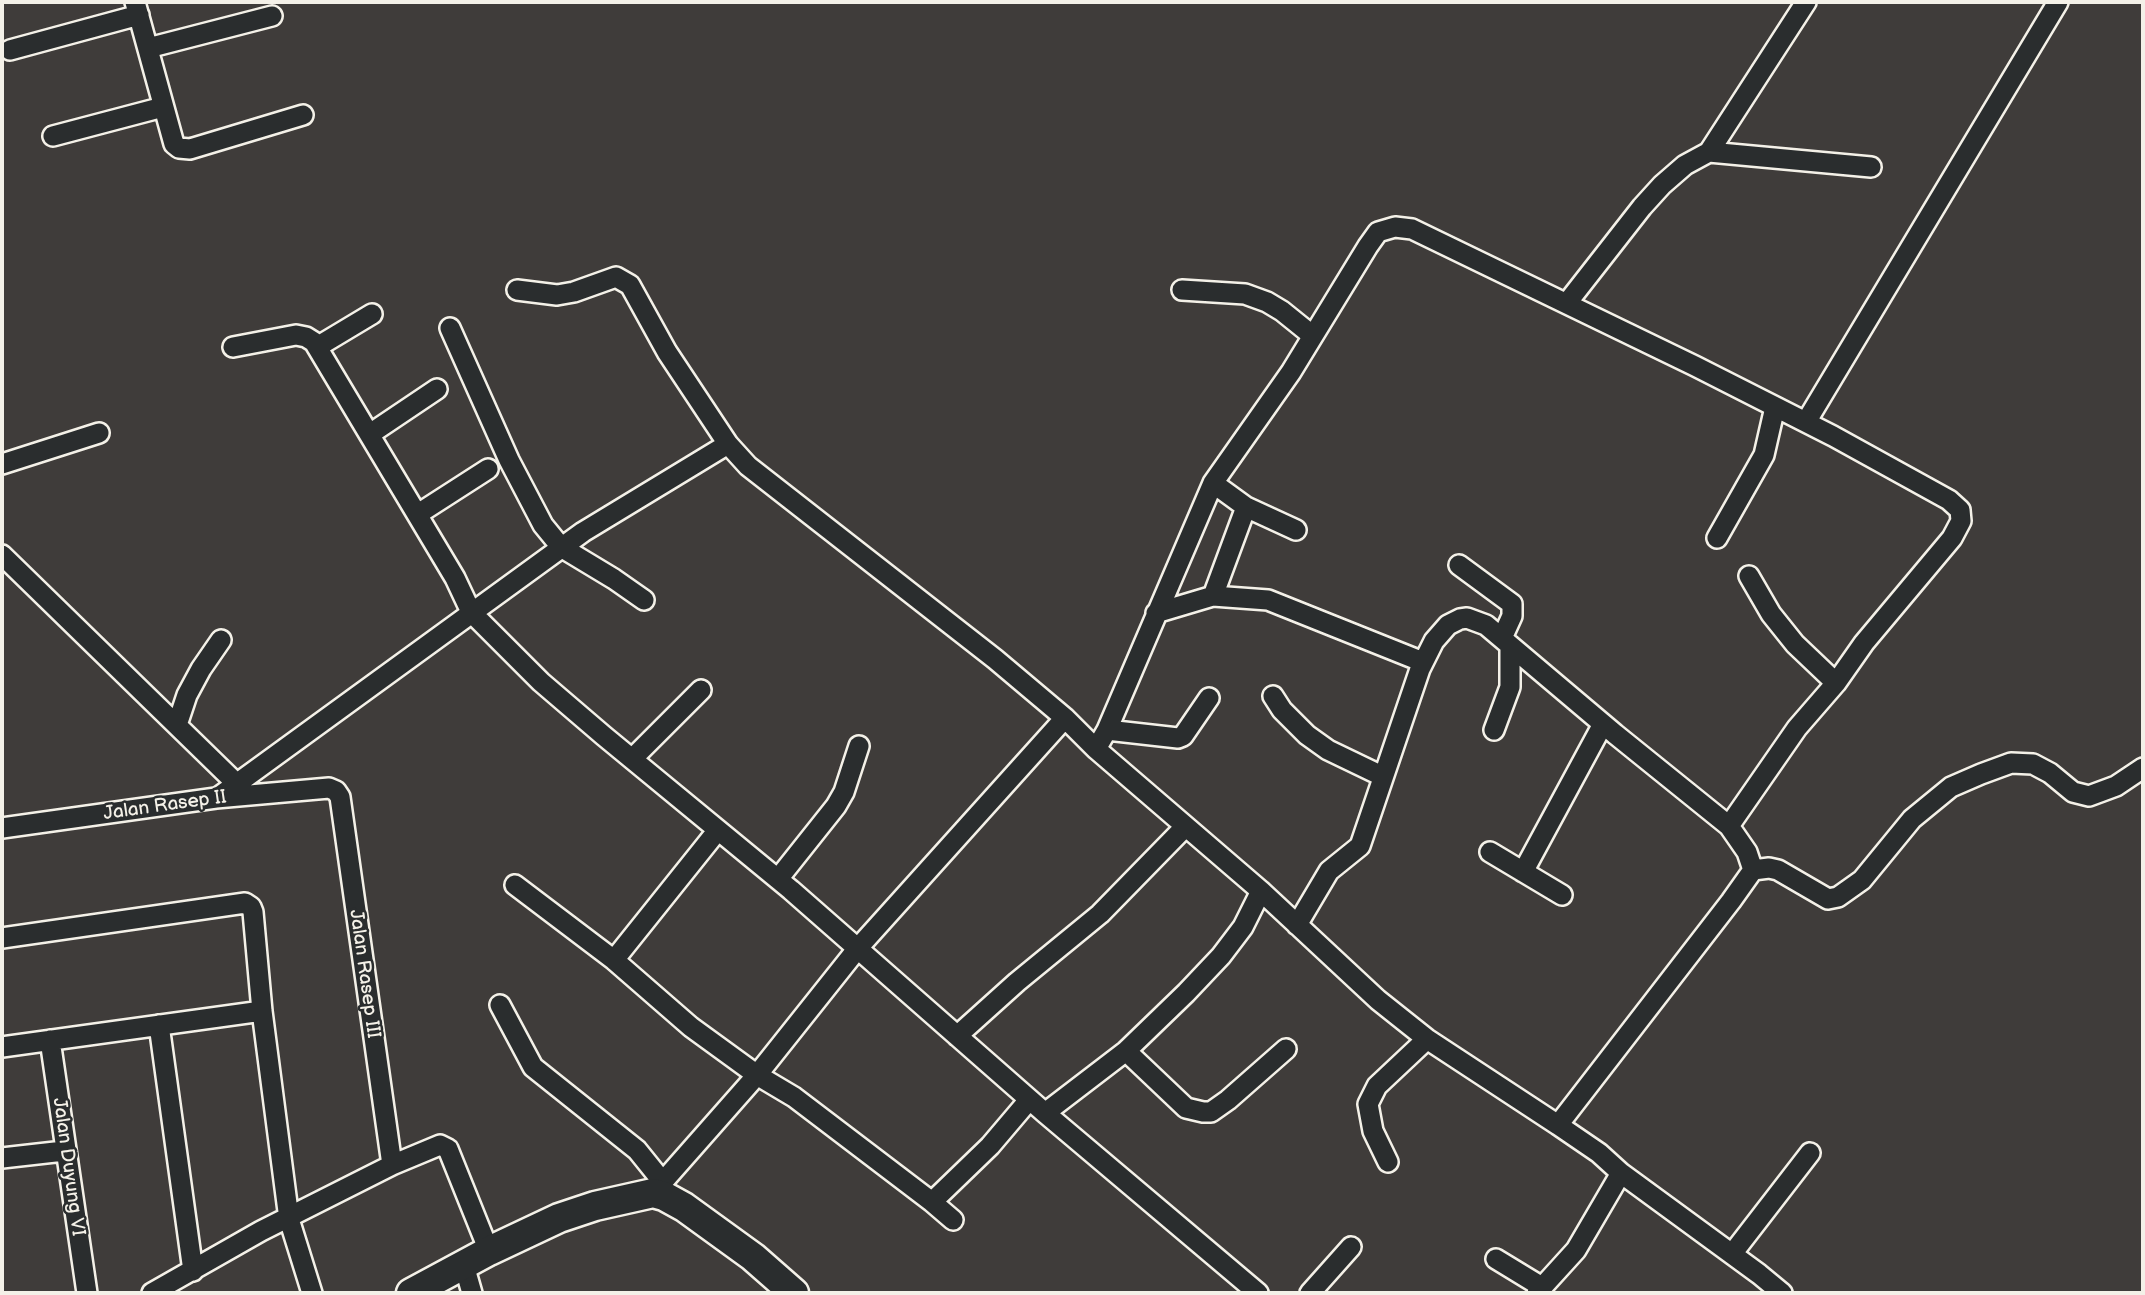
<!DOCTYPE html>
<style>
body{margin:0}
#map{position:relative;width:2145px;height:1295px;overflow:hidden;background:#3f3c3a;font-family:"Balsamiq Sans",sans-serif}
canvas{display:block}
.frame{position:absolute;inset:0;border:4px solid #f4f1e8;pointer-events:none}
</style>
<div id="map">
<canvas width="2145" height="1295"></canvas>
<div class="frame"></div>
</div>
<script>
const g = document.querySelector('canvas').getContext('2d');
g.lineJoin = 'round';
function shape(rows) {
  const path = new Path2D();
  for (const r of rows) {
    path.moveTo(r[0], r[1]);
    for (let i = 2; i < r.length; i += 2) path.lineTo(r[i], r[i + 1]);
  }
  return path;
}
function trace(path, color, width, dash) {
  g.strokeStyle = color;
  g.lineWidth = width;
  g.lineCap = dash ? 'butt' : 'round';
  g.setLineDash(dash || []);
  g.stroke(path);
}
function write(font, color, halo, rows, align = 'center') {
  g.font = font + ' "Balsamiq Sans",sans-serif';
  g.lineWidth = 5;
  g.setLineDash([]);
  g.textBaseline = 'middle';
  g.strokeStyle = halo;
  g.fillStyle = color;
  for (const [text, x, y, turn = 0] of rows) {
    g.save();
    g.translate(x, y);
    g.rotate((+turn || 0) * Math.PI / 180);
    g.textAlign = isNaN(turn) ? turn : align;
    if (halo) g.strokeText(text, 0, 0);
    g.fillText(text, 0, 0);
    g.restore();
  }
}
const street = shape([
 [135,2,174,144,179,148,190,149,303,115],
 [148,48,272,16],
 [10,50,139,15],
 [53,136,163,107],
 [1709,152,1806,2],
 [517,290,557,295,574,292,616,277,630,285,667,352,728,444,748,466,995,659,1065,718,1096,749,1261,891,1378,1000,1427,1039,1558,1125],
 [1182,290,1245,294,1267,302,1282,311,1313,336],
 [1567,303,1642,207,1662,185,1685,165,1709,152,1871,167],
 [450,328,509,460,543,525,561,547,614,579,644,600],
 [233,347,296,335,306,337,314,342,455,578,471,612,541,682,604,736,791,890,1045,1113,1258,1293],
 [317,347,372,314],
 [1806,422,2058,2],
 [370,434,437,389],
 [2,464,99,433],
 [1246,507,1296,530],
 [418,514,488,469],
 [1717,538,1764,455,1775,407],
 [2,555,237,784],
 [1459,565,1512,604,1512,616,1502,638],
 [1749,576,1771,614,1795,644,1836,683],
 [1213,596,1268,600,1423,662],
 [1156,613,1213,596,1246,507,1213,483],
 [1273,696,1282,710,1307,735,1328,750,1382,776],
 [177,725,187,695,201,669,221,640],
 [1107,730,1178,738,1183,736,1209,698],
 [1494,730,1510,687,1510,646],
 [1096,749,1107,730,1213,483,1291,372,1368,246,1378,232,1395,227,1412,229,1695,366,1833,436,1949,500,1960,510,1961,521,1952,538,1864,643,1836,683,1797,728,1729,826,1747,852,1753,870,1731,901,1558,1125,1599,1153,1621,1173,1576,1250,1537,1293],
 [632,759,701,690],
 [220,796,583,532,728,444],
 [2,828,216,798,329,788,336,791,340,797,392,1165],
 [1490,852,1562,895],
 [1753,870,1769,868,1778,870,1828,899,1838,897,1862,880,1912,819,1951,787,1981,774,2011,763,2033,764,2050,773,2073,792,2089,796,2116,786,2143,768],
 [1523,872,1603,724],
 [778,879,836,806,844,792,859,746],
 [515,885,614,960,691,1027,757,1075,794,1097,932,1202],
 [1297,925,1329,871,1360,846,1420,669,1434,641,1448,625,1460,619,1467,618,1486,625,1615,734,1729,826],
 [2,938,245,903,251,907,253,912,262,1011,289,1219,312,1293],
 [614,960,718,830],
 [500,1005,533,1067,637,1150,662,1181],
 [159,1025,193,1271],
 [957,1036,1017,982,1100,914,1185,827],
 [50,1040,87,1293],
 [2,1047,262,1011],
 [1126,1051,1186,1108,1203,1112,1211,1112,1228,1100,1286,1049],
 [1045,1113,1126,1051,1186,993,1221,956,1243,927,1261,891],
 [2,1158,64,1151],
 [1388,1162,1373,1131,1368,1104,1377,1086,1427,1039],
 [1621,1173,1759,1274,1782,1293],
 [653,1193,757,1075,858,948,1065,718],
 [953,1220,932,1202,990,1146,1029,1100],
 [1732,1254,1810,1153],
 [1496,1259,1542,1287],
 [464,1265,472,1293],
 [152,1293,261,1231,392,1165,440,1145,448,1149,489,1251],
 [1310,1293,1351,1247]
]);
const secondary = shape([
 [411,1293,489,1251,559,1218,595,1206,653,1193,664,1196,684,1207,753,1257,794,1293]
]);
trace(street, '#f4f1e8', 24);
trace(secondary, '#f4f1e8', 33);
trace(street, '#2a2d2e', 19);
trace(secondary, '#2a2d2e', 28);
write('19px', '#f4f1e8', '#2a2d2e', [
 ["Jalan Rasep II",165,806,-8],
 ["Jalan Rasep III",364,974,82],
 ["Jalan Duyung VI",68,1167,82]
]);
</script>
